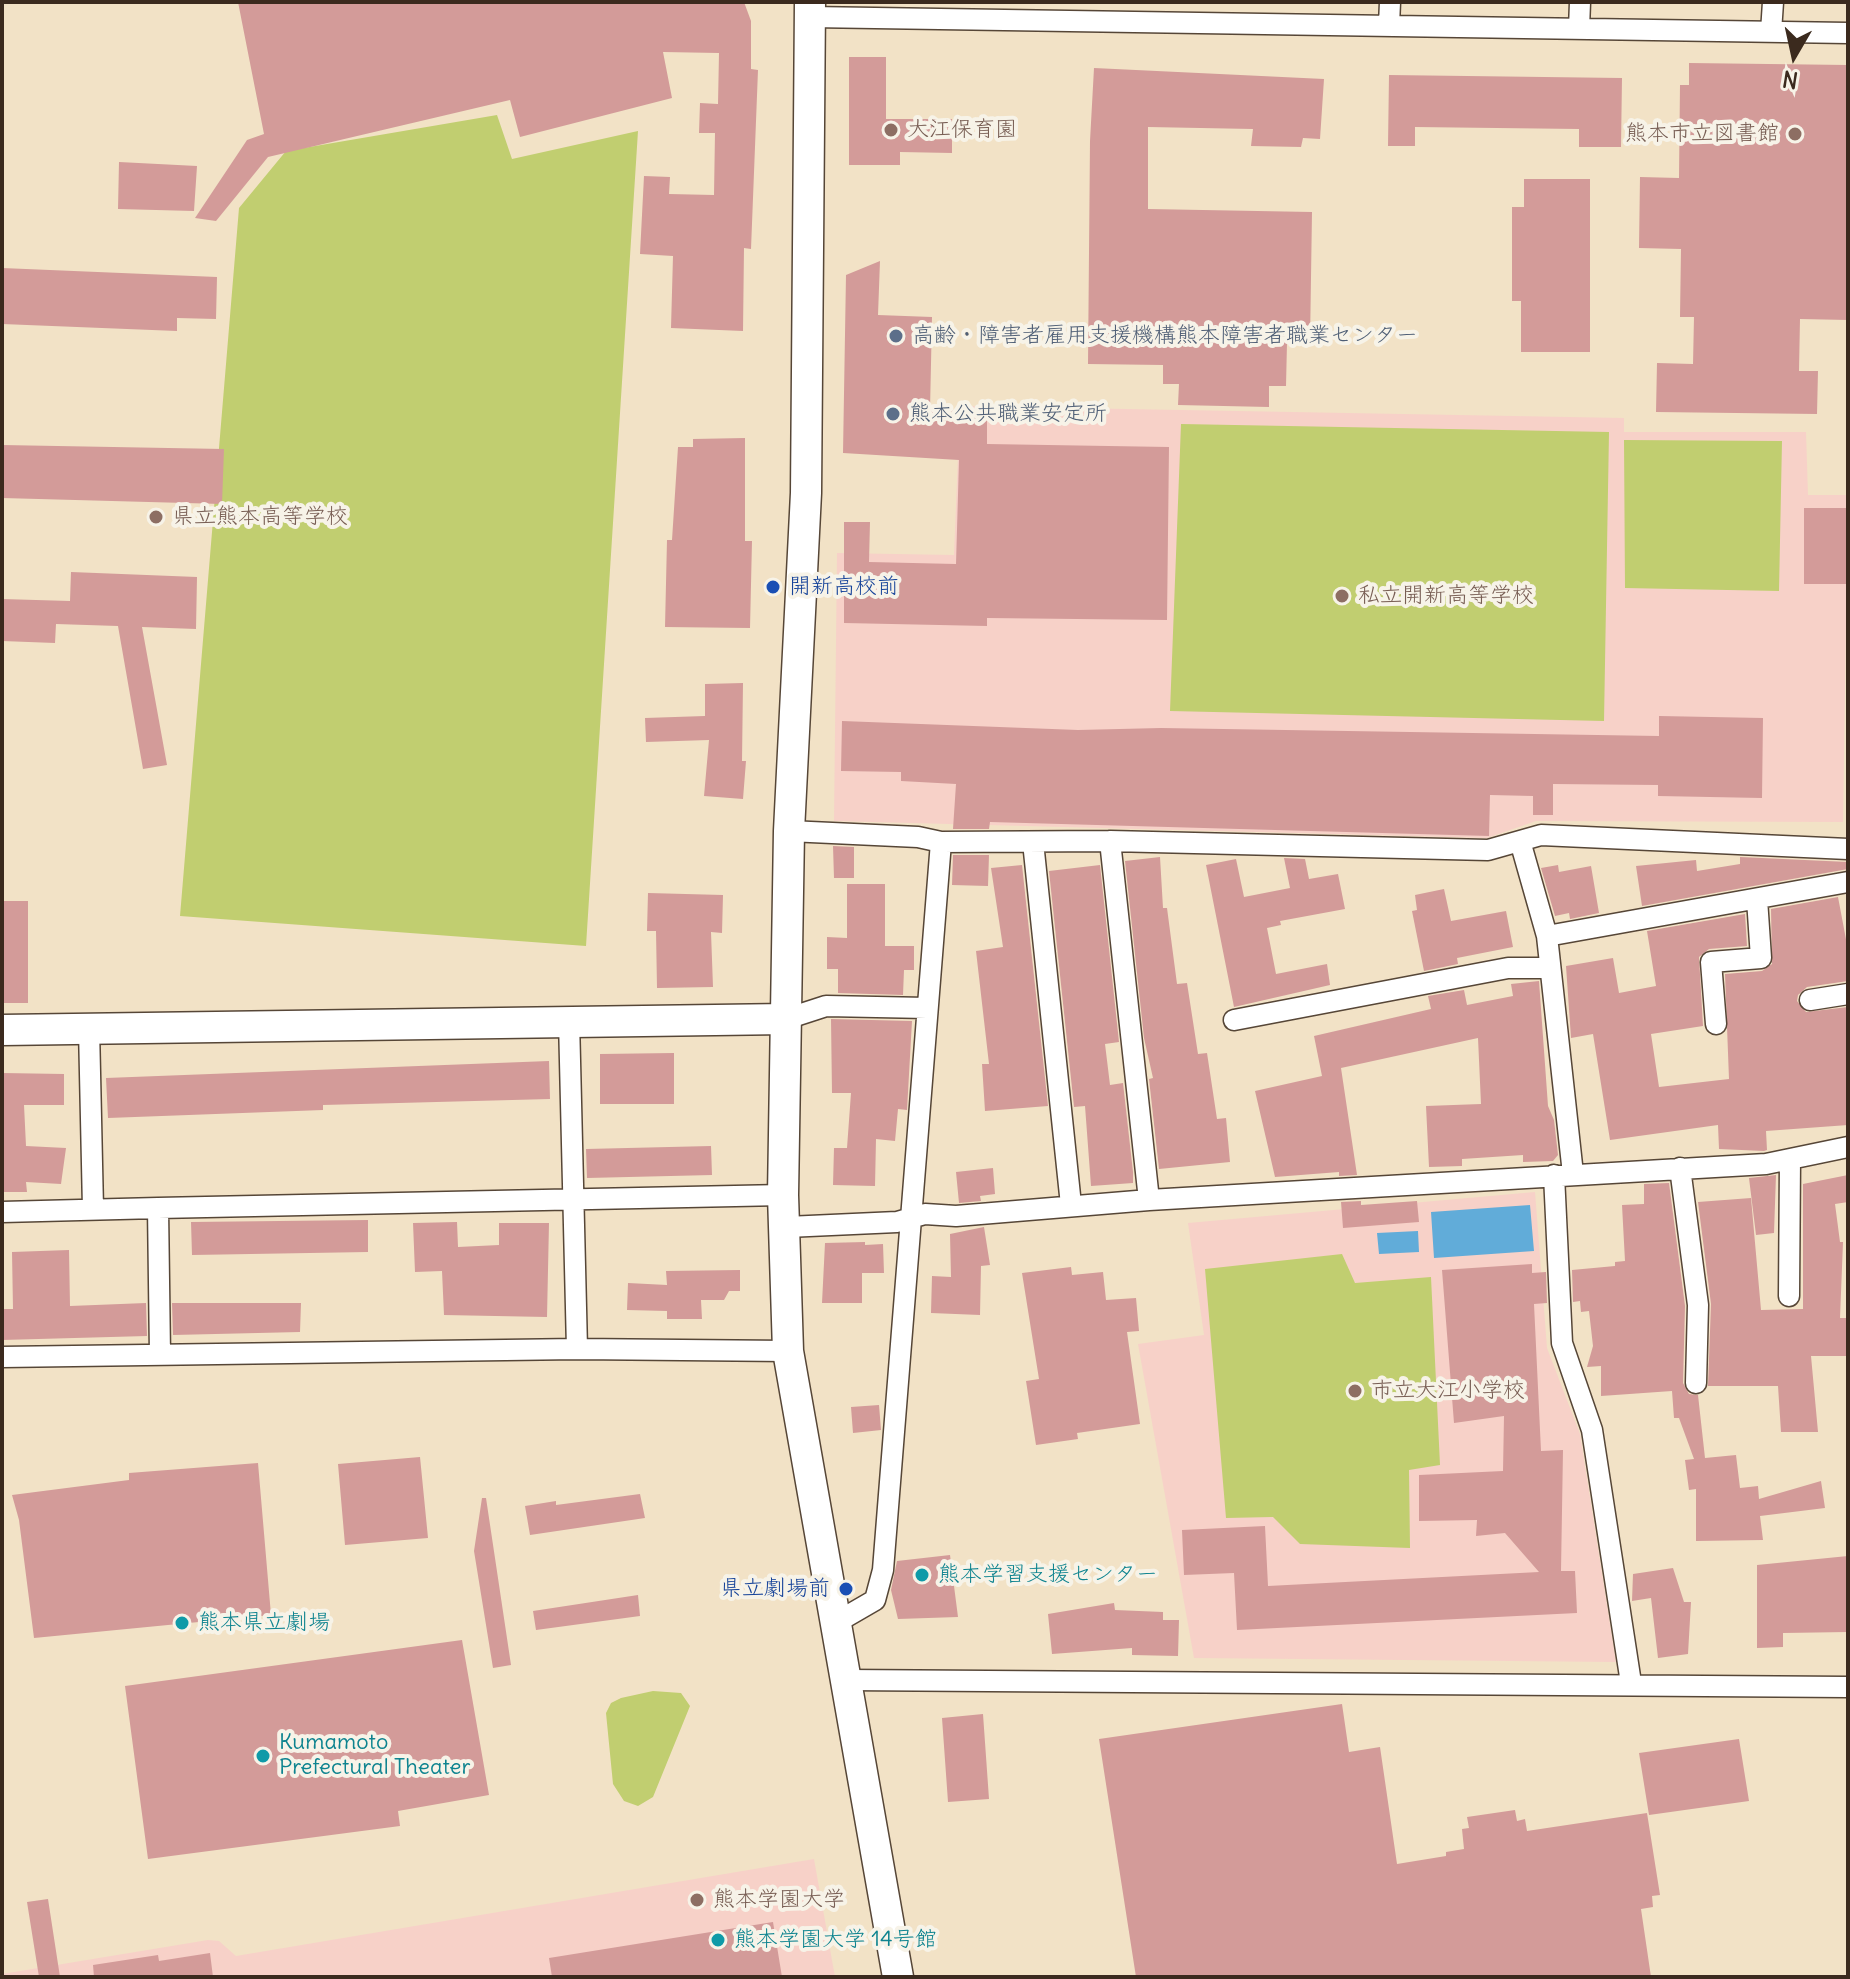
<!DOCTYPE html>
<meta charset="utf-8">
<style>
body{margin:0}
#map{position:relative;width:1850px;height:1979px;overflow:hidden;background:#f2e2c6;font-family:Delius,sans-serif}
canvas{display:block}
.frame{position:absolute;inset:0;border:4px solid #3b2a1e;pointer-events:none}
.north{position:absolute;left:1754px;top:16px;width:80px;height:80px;-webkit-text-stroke:6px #f7f3e8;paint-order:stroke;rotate:189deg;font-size:22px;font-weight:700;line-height:32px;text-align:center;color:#3b2a1e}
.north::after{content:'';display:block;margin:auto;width:28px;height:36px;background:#3b2a1e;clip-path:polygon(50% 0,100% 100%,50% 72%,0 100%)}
</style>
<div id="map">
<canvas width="1850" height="1979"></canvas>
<div class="frame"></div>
<div class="north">N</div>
</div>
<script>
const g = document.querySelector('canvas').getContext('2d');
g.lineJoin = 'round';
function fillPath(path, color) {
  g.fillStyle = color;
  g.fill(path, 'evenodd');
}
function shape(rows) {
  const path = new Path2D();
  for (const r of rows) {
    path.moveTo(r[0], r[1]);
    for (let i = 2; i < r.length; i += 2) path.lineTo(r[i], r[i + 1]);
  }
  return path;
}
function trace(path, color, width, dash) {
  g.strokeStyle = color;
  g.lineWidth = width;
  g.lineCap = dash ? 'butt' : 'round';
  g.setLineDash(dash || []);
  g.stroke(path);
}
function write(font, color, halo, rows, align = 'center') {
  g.font = font + ' Delius,"Klee One",sans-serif';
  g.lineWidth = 8;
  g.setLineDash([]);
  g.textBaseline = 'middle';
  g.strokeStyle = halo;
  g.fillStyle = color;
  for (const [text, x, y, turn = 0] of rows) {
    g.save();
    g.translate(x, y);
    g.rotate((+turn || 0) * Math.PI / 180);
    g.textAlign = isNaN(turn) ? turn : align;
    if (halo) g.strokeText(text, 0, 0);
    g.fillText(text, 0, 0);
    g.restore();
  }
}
fillPath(shape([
 [960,406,1624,418,1624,432,1806,432,1808,495,1848,495,1843,822,1536,821,1487,838,834,821,837,553,954,555],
 [1535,1192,1547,1348,1580,1434,1616,1662,1194,1658,1138,1344,1204,1335,1188,1223],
 [814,1859,835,1977,2,1977,2,1974,208,1940,219,1941,236,1956]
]), '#f7d1c8');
fillPath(shape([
 [497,115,512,159,638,131,586,946,180,916,239,208,286,151],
 [1181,424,1609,432,1604,721,1170,711],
 [1624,440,1782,441,1779,591,1625,588],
 [1342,1254,1355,1283,1431,1277,1440,1465,1409,1470,1410,1548,1300,1544,1273,1517,1226,1518,1205,1269],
 [653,1691,681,1693,690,1706,653,1797,638,1806,624,1801,613,1784,606,1713,611,1703,621,1698]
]), '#c1ce70');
fillPath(shape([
 [1530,1205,1534,1251,1434,1258,1431,1212],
 [1418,1231,1419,1252,1379,1254,1377,1233]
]), '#61acd9');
fillPath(shape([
 [238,2,744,2,751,21,751,69,758,70,751,249,744,248,743,331,671,328,673,256,640,254,644,176,670,177,669,194,714,195,715,133,699,133,700,103,718,104,719,53,663,52,672,98,520,137,510,100,268,157,216,221,195,218,247,140,264,134],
 [849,57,886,57,886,119,952,119,952,153,900,152,900,165,849,165],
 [1689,63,1848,65,1848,320,1800,319,1799,371,1818,371,1817,414,1656,412,1657,363,1693,364,1694,317,1680,317,1681,249,1639,248,1640,177,1679,178,1680,85,1689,85],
 [1094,68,1324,79,1320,139,1303,138,1301,147,1251,146,1253,129,1148,127,1148,209,1312,212,1310,343,1287,343,1286,386,1269,386,1269,407,1178,405,1179,384,1163,384,1163,365,1088,364,1090,141],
 [1389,75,1622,78,1621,147,1579,147,1579,129,1415,127,1415,146,1388,146],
 [119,162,197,166,194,211,118,209],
 [1524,179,1590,179,1590,352,1521,352,1521,301,1512,301,1512,207,1524,207],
 [880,261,878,315,932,317,930,410,987,410,987,444,1169,447,1167,620,987,618,987,626,844,623,844,522,870,522,869,562,956,564,959,460,843,453,846,275],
 [2,268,217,277,216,319,177,318,177,331,2,324],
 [745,438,745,541,752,541,750,628,665,627,667,540,672,540,678,447,693,447,693,439],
 [2,445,224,449,222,504,2,498],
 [1804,508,1848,508,1848,584,1804,584],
 [71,572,197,577,196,629,142,627,167,765,143,769,118,626,56,624,55,643,2,641,2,599,70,601],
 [743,683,742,761,746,761,743,799,704,796,709,740,646,742,645,718,705,716,705,684],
 [1659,716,1763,718,1762,798,1658,796,1658,785,1553,784,1553,815,1533,815,1533,796,1490,795,1489,836,990,822,989,829,953,829,956,784,901,781,901,772,841,771,842,721,1078,730,1161,728,1659,736],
 [833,846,854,847,854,878,834,878],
 [953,855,989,855,988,886,952,885],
 [1160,857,1163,908,1167,908,1177,984,1187,983,1198,1054,1207,1053,1217,1119,1226,1118,1230,1162,1159,1169,1149,1079,1153,1078,1144,1038,1125,861],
 [1740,857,1848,862,1848,869,1642,906,1636,866,1696,860,1697,871,1740,864],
 [1284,858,1305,859,1309,879,1338,874,1345,909,1280,921,1281,925,1267,928,1276,974,1327,964,1330,985,1234,1007,1206,865,1236,859,1244,897,1290,888],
 [1022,865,1048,1106,985,1111,982,1064,989,1064,976,951,1003,947,991,868],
 [1100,865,1119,1042,1105,1044,1110,1085,1123,1083,1133,1172,1133,1183,1091,1186,1085,1106,1074,1107,1049,871],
 [1558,865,1559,872,1591,866,1599,913,1570,919,1569,913,1555,916,1541,868],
 [847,884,885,884,885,946,914,946,914,970,904,970,903,995,838,993,838,969,827,969,827,937,847,938],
 [1444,889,1451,921,1506,911,1513,947,1457,958,1458,964,1424,971,1412,911,1417,910,1415,895],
 [648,893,723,895,722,933,711,932,713,987,657,988,656,931,647,931],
 [1838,897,1848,950,1848,981,1807,987,1798,995,1797,1001,1806,1012,1848,1007,1848,1125,1766,1131,1767,1150,1764,1151,1719,1149,1718,1125,1610,1140,1593,1034,1571,1038,1566,966,1613,958,1619,993,1656,986,1647,931,1745,914,1747,946,1709,949,1699,957,1703,1026,1651,1034,1659,1087,1729,1079,1725,974,1762,971,1772,964,1771,909],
 [2,901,28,901,28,1003,2,1003],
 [1539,981,1548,1106,1554,1120,1558,1155,1553,1161,1523,1162,1523,1155,1462,1159,1462,1166,1429,1167,1426,1106,1481,1104,1478,1038,1341,1068,1357,1175,1339,1176,1339,1172,1275,1177,1255,1091,1322,1076,1314,1036,1431,1009,1428,996,1464,990,1467,1005,1513,996,1511,984],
 [831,1019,912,1021,907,1110,898,1109,895,1141,876,1139,875,1186,833,1185,834,1148,847,1148,851,1093,832,1093],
 [674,1053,674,1104,600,1104,600,1054],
 [549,1061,550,1099,323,1105,323,1110,108,1118,106,1078],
 [2,1073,64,1074,64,1105,24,1105,26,1146,66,1148,61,1184,26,1182,27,1192,2,1192],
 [711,1146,712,1175,587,1178,586,1149],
 [993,1168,995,1194,980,1196,981,1201,959,1203,956,1172],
 [1776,1175,1774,1233,1756,1235,1749,1178],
 [1848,1175,1848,1202,1835,1204,1840,1242,1843,1242,1840,1318,1848,1318,1848,1356,1811,1356,1818,1432,1781,1432,1778,1386,1708,1386,1711,1304,1698,1202,1751,1198,1761,1310,1803,1309,1803,1184],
 [1669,1183,1685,1306,1683,1383,1689,1394,1698,1395,1705,1458,1736,1455,1740,1488,1758,1486,1759,1499,1821,1481,1825,1508,1760,1516,1763,1540,1696,1541,1696,1489,1689,1490,1685,1460,1694,1459,1679,1418,1674,1418,1672,1391,1601,1396,1601,1366,1587,1367,1593,1346,1589,1311,1581,1312,1580,1301,1573,1302,1572,1270,1615,1266,1615,1262,1625,1261,1622,1205,1644,1204,1644,1184],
 [1361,1201,1361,1205,1417,1201,1419,1222,1343,1228,1341,1202],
 [368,1220,368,1252,192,1255,191,1222],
 [457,1222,458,1247,499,1245,499,1223,549,1223,547,1317,444,1315,442,1271,415,1272,413,1223],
 [984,1227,990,1265,981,1266,980,1315,931,1313,932,1276,951,1277,950,1234],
 [865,1242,865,1245,883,1244,884,1273,862,1273,862,1303,822,1303,825,1243],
 [69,1250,70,1306,146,1303,147,1336,2,1340,2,1309,13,1309,12,1252],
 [1532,1264,1532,1273,1546,1272,1547,1303,1534,1304,1541,1451,1563,1450,1561,1571,1575,1571,1577,1613,1237,1630,1234,1573,1184,1575,1182,1530,1265,1526,1268,1586,1539,1572,1505,1533,1476,1536,1477,1520,1419,1521,1419,1475,1503,1471,1504,1416,1454,1423,1442,1270],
 [1071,1267,1072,1275,1103,1272,1106,1300,1136,1298,1139,1331,1127,1332,1140,1424,1077,1433,1078,1439,1036,1445,1026,1381,1039,1379,1022,1273],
 [740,1270,740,1291,729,1291,724,1300,701,1300,702,1319,667,1319,667,1311,627,1310,628,1283,667,1285,666,1271],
 [172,1303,301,1303,300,1332,173,1335],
 [879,1405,881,1430,853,1433,851,1407],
 [420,1457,428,1538,345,1545,338,1464],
 [258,1463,271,1615,34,1638,19,1520,12,1495,129,1480,129,1473],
 [640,1494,645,1518,530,1535,525,1506,556,1501,556,1505],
 [482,1498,486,1498,511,1665,493,1668,474,1551],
 [950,1555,958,1617,898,1619,891,1590,897,1561],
 [1848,1556,1848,1632,1783,1633,1783,1647,1757,1648,1757,1565],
 [1673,1568,1684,1602,1691,1602,1688,1654,1658,1658,1651,1598,1632,1601,1633,1574],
 [638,1595,640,1616,536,1630,533,1611],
 [1114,1603,1115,1610,1163,1612,1163,1620,1179,1620,1178,1656,1132,1655,1132,1648,1052,1654,1048,1614],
 [462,1640,489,1795,398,1811,400,1826,148,1859,125,1686],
 [1342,1704,1349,1752,1380,1747,1397,1864,1446,1856,1446,1852,1464,1849,1462,1829,1469,1828,1467,1817,1515,1810,1517,1821,1525,1819,1527,1831,1647,1813,1660,1895,1652,1896,1653,1907,1641,1909,1651,1977,1136,1977,1099,1739],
 [983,1714,989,1799,948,1802,942,1718],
 [1739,1739,1749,1801,1649,1815,1639,1753],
 [48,1899,60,1977,39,1977,27,1902],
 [773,1922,782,1977,552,1977,549,1958],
 [210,1953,213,1977,94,1977,93,1965,158,1955,159,1961]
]), '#d39b99');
const street = shape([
 [810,17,1848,33],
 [1389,25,1390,2],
 [1579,29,1580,2],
 [1771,32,1773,2],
 [789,831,918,837,941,842,1110,841,1488,850,1541,835,1848,849],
 [1110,841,1149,1200],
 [1520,841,1547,936,1573,1174],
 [1033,842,1071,1205],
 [1547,936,1848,882],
 [1810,1000,1848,994],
 [786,1019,826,1006,927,1008],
 [569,1020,577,1349],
 [1234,1020,1508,968,1550,968],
 [1716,1024,1711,962,1761,958,1757,899],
 [89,1028,93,1209],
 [1680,1168,1698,1305,1696,1383],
 [1554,1175,1562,1343,1592,1430,1631,1683],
 [158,1208,783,1195],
 [2,1212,158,1208,160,1355],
 [787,1227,897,1222,925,1214,956,1216,1149,1200,1766,1164,1848,1147],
 [1789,1296,1790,1159],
 [2,1357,577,1349,788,1351],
 [837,1622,875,1600,883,1570,941,842],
 [845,1680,1848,1687]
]);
const secondary = shape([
 [810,2,806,493,789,831,783,1195,788,1351,898,1977],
 [2,1030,786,1019]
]);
trace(street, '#564637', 23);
trace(secondary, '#564637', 33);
trace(street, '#fff', 20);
trace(secondary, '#fff', 30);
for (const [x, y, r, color] of [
 [891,130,8,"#8d6e63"],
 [1795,134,8,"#8d6e63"],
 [896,336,8,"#5c6f8a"],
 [893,414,8,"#5c6f8a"],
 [156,517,8,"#8d6e63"],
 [773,587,8,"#1a4fb4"],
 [1342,596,8,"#8d6e63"],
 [1355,1391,8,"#8d6e63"],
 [922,1575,8,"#0f9aa8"],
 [846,1589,8,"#1a4fb4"],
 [182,1623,8,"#0f9aa8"],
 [263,1756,8,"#0f9aa8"],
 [697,1900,8,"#8d6e63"],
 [718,1940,8,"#0f9aa8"]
]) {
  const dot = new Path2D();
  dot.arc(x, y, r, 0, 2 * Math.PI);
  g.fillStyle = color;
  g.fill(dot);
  trace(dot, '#f7f3e8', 3);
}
write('22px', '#785e54', '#f7f3e8', [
 ["大江保育園",907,130],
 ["熊本市立図書館",1779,134,"right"],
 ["県立熊本高等学校",172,517],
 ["私立開新高等学校",1358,596],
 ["市立大江小学校",1371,1391],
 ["熊本学園大学",713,1900]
], 'left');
write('22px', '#4e5e75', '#f7f3e8', [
 ["高齢・障害者雇用支援機構熊本障害者職業センター",912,336],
 ["熊本公共職業安定所",909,414]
], 'left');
write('22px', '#164399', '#f7f3e8', [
 ["開新高校前",789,587],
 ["県立劇場前",830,1589,"right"]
], 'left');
write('22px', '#0d838f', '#f7f3e8', [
 ["熊本学習支援センター",938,1575],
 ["熊本県立劇場",198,1623],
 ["Kumamoto",279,1743],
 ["Prefectural Theater",279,1768],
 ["熊本学園大学 14号館",734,1940]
], 'left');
</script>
